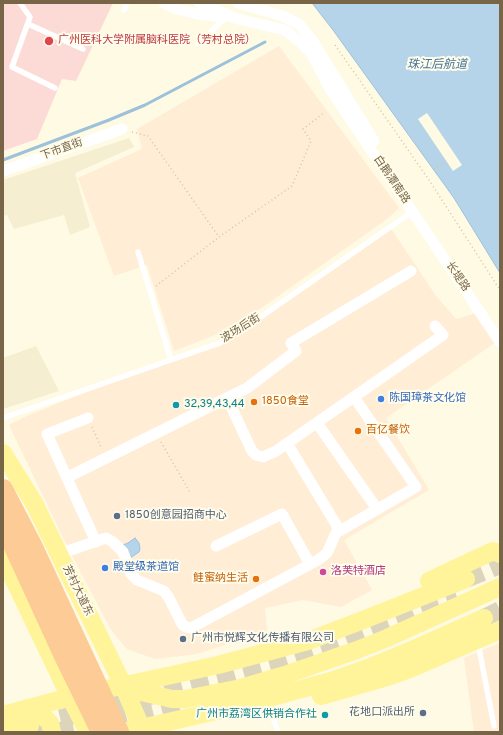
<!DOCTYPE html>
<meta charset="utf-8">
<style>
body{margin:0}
#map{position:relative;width:503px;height:735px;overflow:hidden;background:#fefae3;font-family:Overpass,sans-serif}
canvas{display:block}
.frame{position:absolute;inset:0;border:4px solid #786547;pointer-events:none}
</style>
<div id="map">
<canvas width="503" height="735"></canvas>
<div class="frame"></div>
</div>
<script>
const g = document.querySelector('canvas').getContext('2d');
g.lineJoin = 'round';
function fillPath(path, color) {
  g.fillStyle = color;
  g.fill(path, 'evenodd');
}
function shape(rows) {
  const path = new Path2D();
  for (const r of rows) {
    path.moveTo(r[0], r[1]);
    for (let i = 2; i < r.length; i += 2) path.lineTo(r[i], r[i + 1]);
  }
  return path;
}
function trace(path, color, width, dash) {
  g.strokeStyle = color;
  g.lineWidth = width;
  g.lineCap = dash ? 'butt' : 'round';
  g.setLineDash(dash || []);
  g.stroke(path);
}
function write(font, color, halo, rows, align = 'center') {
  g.font = font + ' Overpass,"Noto Sans SC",sans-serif';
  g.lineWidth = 4;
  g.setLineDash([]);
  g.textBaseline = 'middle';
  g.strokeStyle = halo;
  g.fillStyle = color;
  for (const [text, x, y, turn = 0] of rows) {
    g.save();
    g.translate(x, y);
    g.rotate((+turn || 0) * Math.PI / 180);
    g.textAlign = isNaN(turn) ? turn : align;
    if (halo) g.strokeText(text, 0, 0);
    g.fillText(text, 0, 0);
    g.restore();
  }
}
fillPath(shape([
 [129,138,134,147,75,173,90,227,70,235,64,215,14,229,7,215,3,216,3,180],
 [36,346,59,391,3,409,3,358]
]), '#f6eed1');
fillPath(shape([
 [279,46,399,208,387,219,233,328,174,351,147,265,114,276,78,178,142,149,137,129],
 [390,227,436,296,456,319,480,312,499,340,386,418,429,490,344,540,372,590,341,607,303,600,265,608,267,631,197,654,155,659,127,649,111,630,67,546,9,425,29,415,66,400,220,343],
 [500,643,500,732,474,732,464,658]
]), '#ffedd6');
fillPath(shape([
 [3,3,113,3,76,81,62,79,37,139,3,151]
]), '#fcdbd6');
const water = shape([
 [312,3,500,3,500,273,454,198,333,30,312,3],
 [135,538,139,543,140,549,139,552,130,558,123,545,128,543,135,538]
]);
fillPath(water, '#b6d4e9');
trace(water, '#9cc1db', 1);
fillPath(shape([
 [427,113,462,165,453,171,418,119]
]), '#fefae3');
trace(shape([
 [3,160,109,120,145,105,265,42]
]), '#9cc1db', 3);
trace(shape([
 [466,579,500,565],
 [484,618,500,610],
 [34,725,229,676,283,661,340,642,457,597],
 [56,732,184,701]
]), '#dcd5bc', 18, [18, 9]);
trace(shape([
 [335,45,429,180,500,290],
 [132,132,148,136,219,237,292,186,311,141,303,129,325,112],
 [434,169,446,161],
 [156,286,219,237],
 [92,427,102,449],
 [161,442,191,494]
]), '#dac49c', 1.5, [1, 3]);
trace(shape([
 [20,3,30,17,12,67,55,88],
 [124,10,127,3],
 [28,24,83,49],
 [198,44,226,17],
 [138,252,171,360],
 [3,418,220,343,265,314,412,212],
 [478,643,494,726],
 [270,709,278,732]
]), '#fff', 5.5);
trace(shape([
 [164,3,176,9,198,14,224,17],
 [199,3,238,19,285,30,301,43,311,53,330,89,500,342],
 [238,3,283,16,299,24,314,43,374,141],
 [3,171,122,129],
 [227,398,252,451,256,455,263,457,276,451,443,335,435,326],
 [88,418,47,434,96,542],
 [317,423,377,509],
 [287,443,340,531],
 [68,477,247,388,296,351,291,343,411,271],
 [216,546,282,514,310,564],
 [59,554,106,538,113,542,123,552,131,574,137,580,164,591,169,598,182,624,186,627,191,628,318,560,327,553,336,533,416,487,354,397]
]), '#fff', 11);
trace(shape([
 [3,453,34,503,123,685,143,732],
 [3,557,70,697,88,732],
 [429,581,493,551,500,554],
 [123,685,141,692,172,699,185,699,241,688,285,675,357,650,387,638,500,587],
 [321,696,387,677,410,669,500,630],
 [27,708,42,715,50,723,52,732],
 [3,715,70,697,218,665,308,641,363,620,466,579],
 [5,732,30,726],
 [123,732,239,706,331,681,368,668,414,649,484,618]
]), '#fff499', 18);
trace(shape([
 [3,489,32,545,119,732],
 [3,523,64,656,101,732]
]), '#fccb96', 20);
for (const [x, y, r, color] of [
 [49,41,5,"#e0444e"],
 [381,399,4,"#3f7fe0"],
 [254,402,4,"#e8710a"],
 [176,405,4,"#0f9aa8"],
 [358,431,4,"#e8710a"],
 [117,516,4,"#5c6f8a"],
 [105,568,4,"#3f7fe0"],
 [323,572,4,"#d1479c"],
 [256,579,4,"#e8710a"],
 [183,639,4,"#5c6f8a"],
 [423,713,4,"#5c6f8a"],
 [325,715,4,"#0f9aa8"]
]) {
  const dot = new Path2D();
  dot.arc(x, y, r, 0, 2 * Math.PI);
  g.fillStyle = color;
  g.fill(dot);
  trace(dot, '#fffceb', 1.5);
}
write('11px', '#be3a42', '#fffceb', [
 ["广州医科大学附属脑科医院（芳村总院）",58,41]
], 'left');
write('11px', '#786547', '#fffceb', [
 ["下市直街",62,150,-20],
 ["白鹅潭南路",391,180,56],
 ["长堤路",457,277,56],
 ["波场后街",241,329,-32],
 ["芳村大道东",77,591,64]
]);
write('11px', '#366cbe', '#fffceb', [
 ["陈国璋茶文化馆",389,399],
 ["殿堂级茶道馆",113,568]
], 'left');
write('11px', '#c56008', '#fffceb', [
 ["1850食堂",262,402],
 ["百亿餐饮",366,431],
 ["鲑蜜纳生活",248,579,"right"]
], 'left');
write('11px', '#0d838f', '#fffceb', [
 ["32,39,43,44",184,405],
 ["广州市荔湾区供销合作社",317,715,"right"]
], 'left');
write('11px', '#4e5e75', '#fffceb', [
 ["1850创意园招商中心",125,516],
 ["广州市悦辉文化传播有限公司",191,639],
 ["花地口派出所",415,713,"right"]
], 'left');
write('11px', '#b23c85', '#fffceb', [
 ["洛芙特酒店",331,572]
], 'left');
write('italic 12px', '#44779c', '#fffceb', [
 ["珠江后航道",437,66]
]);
</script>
